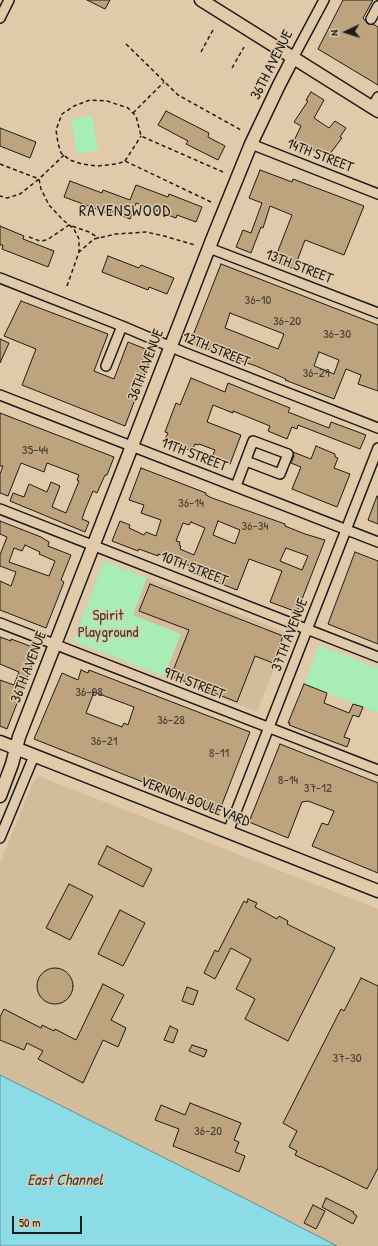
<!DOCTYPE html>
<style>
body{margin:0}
#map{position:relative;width:378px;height:1246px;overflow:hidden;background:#e0caaa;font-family:"Patrick Hand",sans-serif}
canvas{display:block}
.north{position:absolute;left:326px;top:12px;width:40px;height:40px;-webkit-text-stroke:3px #e0caaa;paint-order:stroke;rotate:266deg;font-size:11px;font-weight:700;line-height:16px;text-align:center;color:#1c1c1c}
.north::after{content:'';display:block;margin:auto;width:14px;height:18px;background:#1c1c1c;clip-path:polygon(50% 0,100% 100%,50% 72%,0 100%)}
.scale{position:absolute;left:12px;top:1216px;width:70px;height:18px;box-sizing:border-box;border:2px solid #1c1c1c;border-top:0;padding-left:5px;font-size:12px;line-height:14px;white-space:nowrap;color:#1c1c1c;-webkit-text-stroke:3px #e0caaa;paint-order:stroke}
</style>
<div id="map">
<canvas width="378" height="1246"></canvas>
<div class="north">N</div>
<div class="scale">50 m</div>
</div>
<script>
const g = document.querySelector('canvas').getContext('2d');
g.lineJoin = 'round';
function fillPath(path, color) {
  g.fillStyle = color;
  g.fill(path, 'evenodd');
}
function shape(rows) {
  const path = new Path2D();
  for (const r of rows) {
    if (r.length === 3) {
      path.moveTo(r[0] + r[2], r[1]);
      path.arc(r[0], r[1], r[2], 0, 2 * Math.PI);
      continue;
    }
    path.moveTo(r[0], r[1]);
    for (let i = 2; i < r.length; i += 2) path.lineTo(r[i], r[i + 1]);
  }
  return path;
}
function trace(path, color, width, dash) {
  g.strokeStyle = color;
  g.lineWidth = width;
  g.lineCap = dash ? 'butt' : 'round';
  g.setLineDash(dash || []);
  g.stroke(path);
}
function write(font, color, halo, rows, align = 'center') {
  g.font = font + ' "Patrick Hand",sans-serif';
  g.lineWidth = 3;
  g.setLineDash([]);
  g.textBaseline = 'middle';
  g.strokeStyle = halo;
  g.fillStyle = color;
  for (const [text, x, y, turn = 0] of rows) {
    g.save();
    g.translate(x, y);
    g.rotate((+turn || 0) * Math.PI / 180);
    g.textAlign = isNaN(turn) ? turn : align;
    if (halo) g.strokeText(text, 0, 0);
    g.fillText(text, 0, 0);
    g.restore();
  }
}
fillPath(shape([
 [104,561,288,633,257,712,73,641],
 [37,777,41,777,378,909,378,1246,337,1246,0,1075,0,863,32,784]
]), '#d2bc9a');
fillPath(shape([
 [92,115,98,150,77,154,71,120],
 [104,561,147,578,133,615,181,634,164,676,73,641],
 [319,645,378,668,378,713,304,684]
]), '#a8ecb6');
const water = shape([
 [0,1075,246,1199,337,1246,0,1246,0,1075]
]);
fillPath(water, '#8cdce8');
trace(water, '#5f8f96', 1);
const building = shape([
 [87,0,110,0,105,9,87,0],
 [343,0,373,0,363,18,368,24,373,24,378,27,378,85,318,49,343,0],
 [311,92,324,100,314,118,329,128,335,121,346,128,340,137,342,138,329,155,322,150,320,154,309,147,308,149,293,143,301,126,294,122,308,101,306,100,311,92],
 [166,111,209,133,208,137,225,146,218,160,186,144,188,141,158,125,166,111],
 [0,128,36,142,30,158,0,146,0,128],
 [260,170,292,182,293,179,364,206,344,255,305,240,294,269,274,261,292,215,270,206,263,228,261,227,251,253,236,247,243,230,251,233,262,203,249,198,260,170],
 [70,181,102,193,103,190,130,200,136,185,168,197,169,194,202,207,196,222,177,215,176,218,136,203,130,219,111,211,110,214,64,197,70,181],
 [0,226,24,236,23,239,54,251,48,267,2,249,3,245,0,245,0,226],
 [108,256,139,268,141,265,174,278,167,294,149,287,148,290,102,272,108,256],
 [221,264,378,325,378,391,358,384,361,375,346,369,334,399,285,380,286,379,256,366,190,343,221,264],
 [230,313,284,334,278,349,225,328,230,313],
 [319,352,339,360,334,374,314,366,319,352],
 [21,301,108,334,94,371,114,379,128,342,153,352,125,426,22,385,36,349,4,336,21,301],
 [0,339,9,343,0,363,0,339],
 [191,378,225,392,228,383,290,408,288,412,329,428,331,422,366,435,360,449,298,425,297,429,292,427,287,439,268,431,270,426,233,411,233,413,213,405,207,422,241,435,230,464,212,457,215,450,199,444,198,445,195,444,192,451,164,441,168,433,165,432,176,403,180,405,191,378],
 [0,413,114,457,107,475,105,475,97,493,93,491,85,510,82,519,89,522,85,532,10,501,13,493,24,497,29,484,47,492,51,482,60,486,52,507,66,513,79,481,77,480,79,475,47,463,44,472,21,463,8,496,0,493,0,474,3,466,0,466,0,413],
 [316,446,335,454,335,457,338,458,334,468,350,474,337,507,292,489,301,467,291,463,294,456,293,452,311,459,316,446],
 [141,468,206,493,206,495,212,498,285,524,285,526,305,534,325,540,297,612,270,602,282,571,249,559,237,590,188,571,190,566,158,554,158,556,139,549,138,551,112,541,120,521,130,525,129,528,144,535,146,532,156,536,161,520,141,513,144,505,129,500,141,468],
 [218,521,240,530,235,544,213,535,218,521],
 [191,522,205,528,194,555,180,549,181,546,179,545,180,542,176,541,183,523,189,525,191,522],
 [286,548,308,556,302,570,280,561,286,548],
 [377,496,378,497,378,524,368,520,377,496],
 [0,521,41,537,49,542,48,546,71,555,61,580,64,582,46,628,0,610,0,581,11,586,16,572,0,566,0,555,7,537,0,534,0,521],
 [25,545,40,552,39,554,55,561,49,576,9,562,14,548,22,551,25,545],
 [355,552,378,561,378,644,328,624,355,552],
 [150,584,283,636,273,663,255,656,237,702,171,676,189,630,139,611,150,584],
 [0,637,11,641,11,639,38,649,7,729,0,726,0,680,14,685,19,672,0,664,0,637],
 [81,670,88,673,89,670,250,732,219,812,34,739,62,673,78,680,81,670],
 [94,692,134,707,128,725,124,723,122,727,86,713,94,692],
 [304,684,327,693,324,703,349,713,353,704,363,707,359,717,353,715,344,737,350,739,347,747,289,725,290,723,288,723,304,684],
 [280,744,378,783,378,873,312,846,322,823,328,825,334,811,308,801,302,802,288,838,249,822,280,744],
 [107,846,152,869,143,887,98,864,107,846],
 [69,884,93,896,70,940,46,928,69,884],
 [248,899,257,903,255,907,277,919,279,916,288,921,287,924,335,948,288,1041,245,1019,255,999,236,989,251,959,231,948,215,979,204,973,215,950,218,952,244,901,247,903,248,899],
 [120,910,145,923,123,966,98,954,120,910],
 [55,986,18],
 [361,978,378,986,378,1168,367,1189,320,1166,320,1167,295,1155,297,1151,289,1147,297,1131,283,1123,341,1009,344,1011,361,978],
 [103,984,124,995,111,1020,126,1028,118,1047,103,1040,83,1083,38,1059,43,1051,27,1043,24,1050,0,1040,0,1017,4,1009,41,1028,42,1025,54,1031,55,1029,76,1040,103,984],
 [187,987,198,991,193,1005,182,1001,187,987],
 [170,1026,178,1030,173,1043,164,1040,170,1026],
 [192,1045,207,1050,204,1057,189,1051,192,1045],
 [190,1103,241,1123,234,1140,239,1142,235,1152,245,1156,239,1172,173,1146,179,1129,155,1120,161,1105,185,1115,190,1103],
 [326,1198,354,1212,353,1213,357,1216,353,1224,322,1207,326,1198],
 [313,1205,325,1211,316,1229,304,1223,313,1205]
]);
fillPath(building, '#bea47e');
trace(building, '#1c1c1c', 1);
const minor = shape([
 [0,18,9,0],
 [371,19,378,6],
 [293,58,324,0],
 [372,107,378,97],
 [251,144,378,194],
 [209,248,378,313],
 [0,278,122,326,183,352,378,428],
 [106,366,122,326],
 [0,395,378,542],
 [236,486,253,441,288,454,280,474,246,461],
 [0,509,378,657],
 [0,623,378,770],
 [228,832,378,448],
 [0,838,34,756]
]);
const major = shape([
 [201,0,378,111],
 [0,742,378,891],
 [0,796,12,764,19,737,212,240,251,144,279,85,293,58]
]);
trace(minor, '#1c1c1c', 12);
trace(major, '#1c1c1c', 15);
trace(shape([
 [126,44,178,95,241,130],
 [201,52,214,28],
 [232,68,244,47],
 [133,113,164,82],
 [64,155,39,179,41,189,49,205,63,220,74,229,79,239,79,252],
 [125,161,141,136],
 [0,164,39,179,20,194,7,198,0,196],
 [211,202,125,161,117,164,97,166,82,164,70,160,61,153,58,143,56,130,62,114,74,106,90,100,107,101,128,108,136,116,141,136,223,172],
 [29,237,40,241,47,240,69,225,89,232,99,238],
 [67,286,79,252,94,239,116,234,146,232,164,236,195,245]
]), '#1c1c1c', 1.5, [4, 3]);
trace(minor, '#e0caaa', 9);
trace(major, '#e0caaa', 12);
write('13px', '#443e34', null, [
 ["36-10",258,301],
 ["36-20",287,322],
 ["36-30",337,335],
 ["36-29",316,374],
 ["35-44",35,451],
 ["36-14",191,504],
 ["36-34",255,527],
 ["36-08",89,693],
 ["36-28",171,721],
 ["36-21",104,742],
 ["8-11",219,754],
 ["8-14",288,781],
 ["37-12",318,789],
 ["37-30",347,1059],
 ["36-20",208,1132]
]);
write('15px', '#1c1c1c', '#e0caaa', [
 ["36TH AVENUE",272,65,-63],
 ["14TH STREET",320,156,21],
 ["13TH STREET",299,267,21],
 ["12TH STREET",216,350,22],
 ["36TH AVENUE",146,365,-69],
 ["11TH STREET",194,455,21],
 ["10TH STREET",194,569,21],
 ["37TH AVENUE",290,635,-69],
 ["36TH AVENUE",29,667,-69],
 ["9TH STREET",194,684,21],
 ["VERNON BOULEVARD",195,802,21]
]);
write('15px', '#313b33', '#e0caaa', [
 ["Spirit",108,616],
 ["Playground",108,633]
]);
g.letterSpacing = '1px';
write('16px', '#1c1c1c', '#e0caaa', [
 ["RAVENSWOOD",125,212]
]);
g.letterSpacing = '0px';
write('italic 16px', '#324245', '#e0caaa', [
 ["East Channel",65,1181]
]);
</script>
